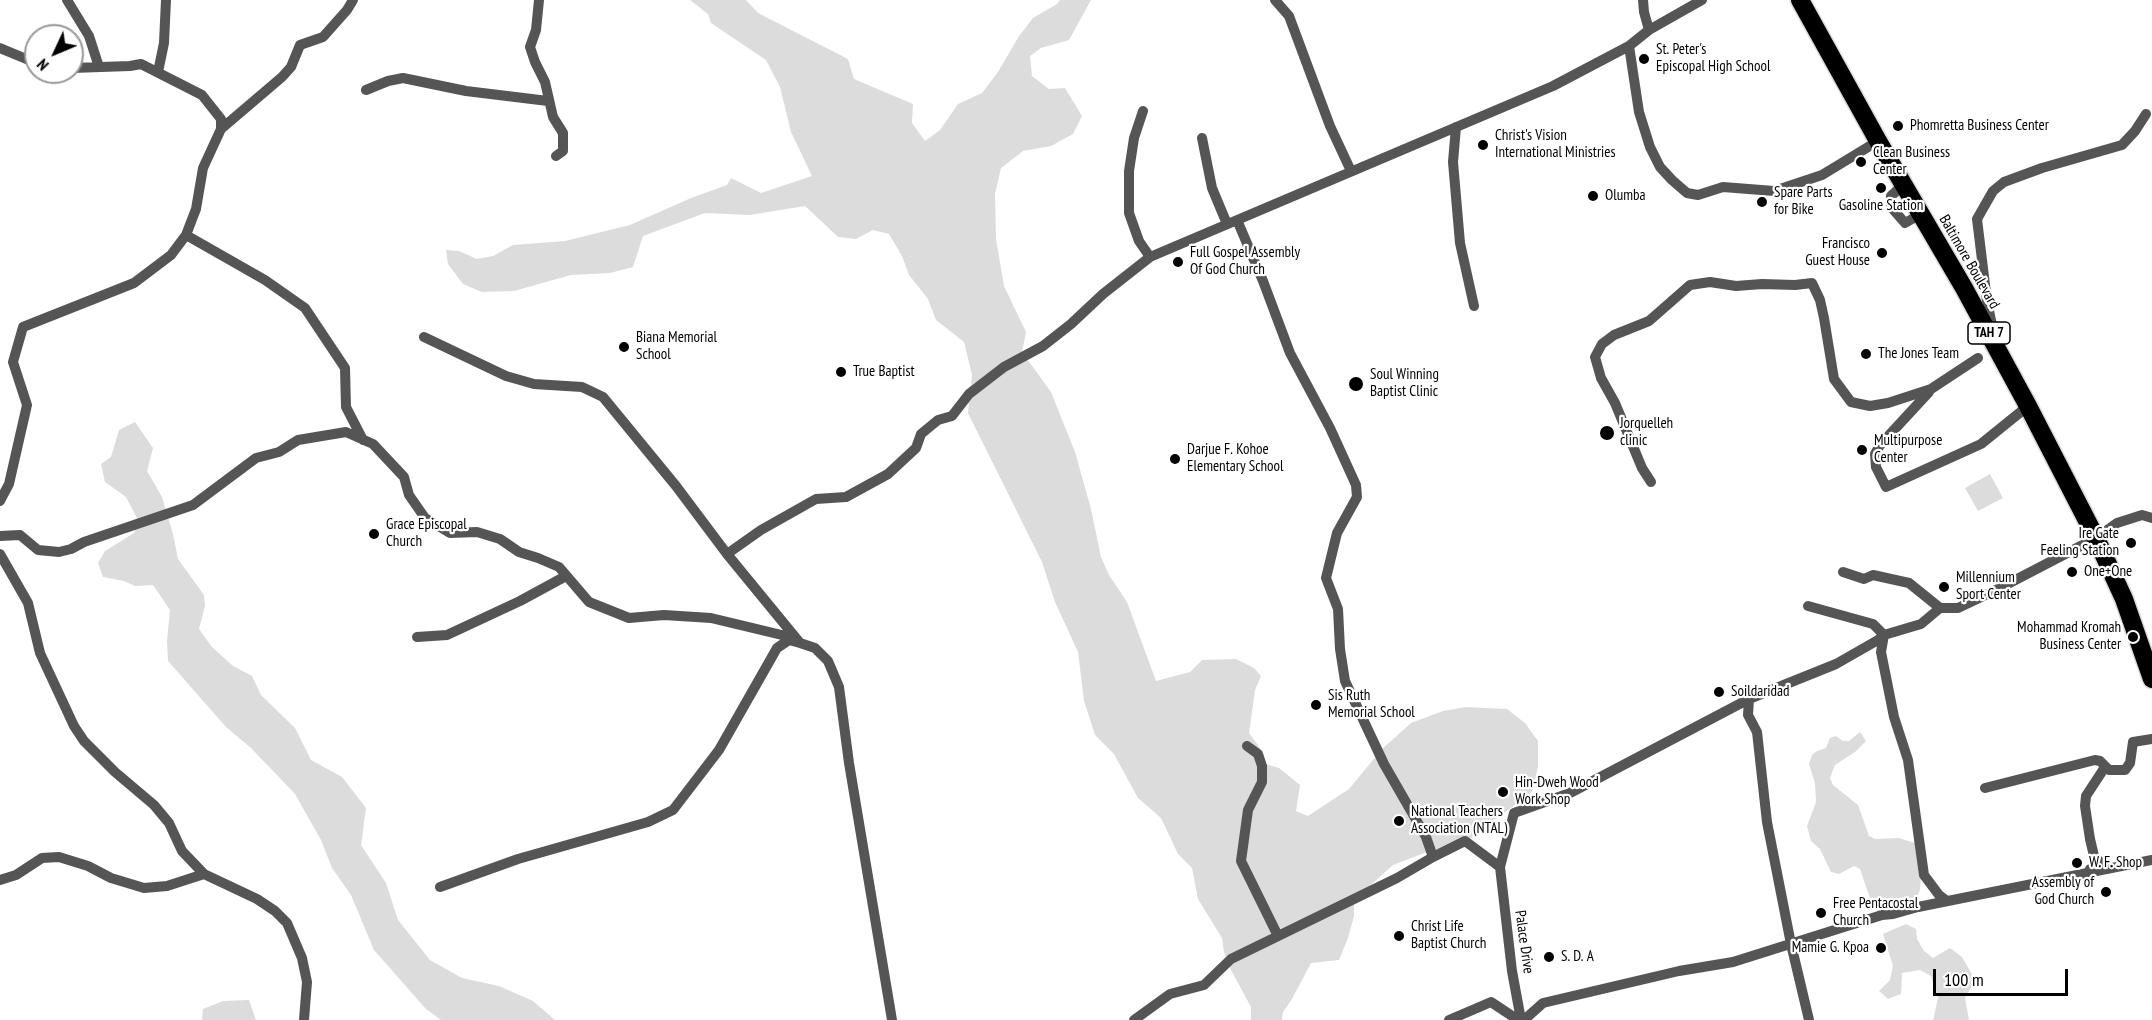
<!DOCTYPE html>
<style>
body{margin:0}
#map{position:relative;width:2152px;height:1020px;overflow:hidden;background:#fff;font-family:"PT Sans Narrow",sans-serif}
canvas{display:block}
.north{position:absolute;left:24px;top:24px;width:60px;height:60px;box-sizing:border-box;background:#fff;border:2px solid #999;border-radius:50%;rotate:226deg;font-size:16px;font-weight:700;line-height:24px;text-align:center;color:#000}
.north::after{content:'';display:block;margin:auto;width:21px;height:27px;background:#000;clip-path:polygon(50% 0,100% 100%,50% 72%,0 100%)}
.scale{position:absolute;left:1933px;top:969px;width:135px;height:27px;box-sizing:border-box;border:3px solid #000;border-top:0;padding-left:8px;font-size:18px;line-height:21px;white-space:nowrap;color:#000;-webkit-text-stroke:4px #fff;paint-order:stroke}
</style>
<div id="map">
<canvas width="2152" height="1020"></canvas>
<div class="north">N</div>
<div class="scale">100 m</div>
</div>
<script>
const g = document.querySelector('canvas').getContext('2d');
g.lineJoin = 'round';
function fillPath(path, color) {
  g.fillStyle = color;
  g.fill(path, 'evenodd');
}
function shape(rows) {
  const path = new Path2D();
  for (const r of rows) {
    path.moveTo(r[0], r[1]);
    for (let i = 2; i < r.length; i += 2) path.lineTo(r[i], r[i + 1]);
  }
  return path;
}
function trace(path, color, width, dash) {
  g.strokeStyle = color;
  g.lineWidth = width;
  g.lineCap = dash ? 'butt' : 'round';
  g.setLineDash(dash || []);
  g.stroke(path);
}
function write(font, color, halo, rows, align = 'center') {
  g.font = font + ' "PT Sans Narrow",sans-serif';
  g.lineWidth = 4.5;
  g.setLineDash([]);
  g.textBaseline = 'middle';
  g.strokeStyle = halo;
  g.fillStyle = color;
  for (const [text, x, y, turn = 0] of rows) {
    g.save();
    g.translate(x, y);
    g.rotate((+turn || 0) * Math.PI / 180);
    g.textAlign = isNaN(turn) ? turn : align;
    if (halo) g.strokeText(text, 0, 0);
    g.fillText(text, 0, 0);
    g.restore();
  }
}
fillPath(shape([
 [690,0,746,0,758,13,848,59,854,79,913,104,912,123,925,141,940,130,958,104,982,93,998,72,1019,36,1033,18,1057,4,1060,0,1091,0,1069,40,1041,48,1030,56,1032,76,1049,89,1065,88,1082,116,1073,134,1051,146,1023,151,1001,168,995,194,996,239,1004,286,1026,332,1022,352,1051,392,1075,452,1091,509,1101,557,1109,575,1127,602,1156,681,1190,672,1202,660,1236,659,1254,668,1261,676,1255,690,1249,733,1260,748,1266,764,1279,768,1300,785,1296,811,1308,816,1349,789,1382,749,1411,723,1443,711,1466,707,1507,709,1525,723,1538,741,1538,767,1532,792,1468,840,1449,848,1432,850,1393,865,1362,893,1354,903,1354,916,1348,938,1339,960,1311,963,1292,999,1283,1012,1282,1020,1251,1020,1251,1007,1231,970,1224,952,1222,938,1198,899,1192,868,1178,854,1161,818,1138,798,1114,754,1095,735,1084,701,1078,652,1055,602,1042,562,968,413,972,375,964,342,936,320,928,299,909,275,902,256,889,234,873,230,856,239,838,237,805,206,750,215,705,213,643,236,633,267,610,273,571,275,514,291,482,292,463,284,448,264,446,250,459,251,477,259,493,256,513,245,565,241,630,225,691,198,727,185,731,178,761,193,812,176,791,132,780,87,766,60,711,23,708,14],
 [135,422,153,448,147,471,162,497,173,534,178,559,204,595,205,606,199,629,212,647,233,666,252,676,261,695,295,728,311,760,342,777,366,808,361,845,386,883,398,920,430,960,462,978,499,986,533,1001,555,1020,441,1020,426,1009,374,950,351,895,332,868,321,840,295,794,251,748,226,727,168,661,167,641,170,610,153,585,135,586,124,581,103,577,98,563,105,551,134,533,139,522,126,497,105,482,101,464,111,457,119,430],
 [1990,474,2003,498,1978,511,1965,488],
 [1860,732,1866,741,1855,752,1835,765,1830,778,1833,785,1858,805,1869,836,1875,839,1899,838,1915,843,1921,874,1920,890,1916,899,1905,908,1879,912,1873,907,1860,869,1854,866,1839,874,1831,872,1820,849,1811,841,1807,826,1816,802,1815,783,1809,764,1812,755,1817,751,1826,748,1830,738,1836,736,1843,741,1849,741],
 [1906,924,1916,929,1917,939,1924,951,1933,958,1950,948,1962,957,1973,976,1972,986,1965,998,1969,1020,1933,1020,1938,998,1931,976,1920,970,1902,973,1901,994,1888,999,1879,991,1890,980,1893,966,1883,934],
 [249,1000,256,1020,202,1020,203,1009,223,1001]
]), '#dcdcdc');
const highway = shape([
 [1800,0,1878,141,1964,288,2028,406,2096,538,2124,599,2152,679]
]);
trace(highway, '#dbdbdb', 21);
trace(shape([
 [67,0,89,36,99,67],
 [539,0,536,30,530,47,535,62,545,82,553,117,563,133,563,151,556,156],
 [1275,0,1289,16,1330,126,1351,171],
 [1643,0,1644,12,1649,30],
 [1629,46,1639,112,1650,147,1660,167,1672,180,1687,193,1698,195,1723,187,1774,191,1822,175,1878,141],
 [0,48,36,63],
 [158,72,164,43,166,0],
 [366,90,388,81,403,78,466,91,548,101],
 [1143,111,1134,138,1129,171,1129,213,1139,241,1150,257],
 [1456,127,1453,162,1460,243,1474,306],
 [221,129,282,77,291,67,300,45,323,37,347,10,353,0],
 [1202,138,1212,188,1227,224],
 [1904,184,1891,196,1891,207,1905,223,1921,214],
 [1237,220,1263,281,1290,353,1330,428,1356,485,1357,497,1337,533,1326,578,1338,609,1340,649,1345,681,1384,764,1426,837,1433,857],
 [186,235,265,280,305,308,345,368,346,407,363,440],
 [1993,330,1987,301,1977,219,1993,191,2004,182,2042,168,2122,145,2135,131,2146,114],
 [424,337,506,376,534,384,582,387,603,397,676,486,727,554,800,643,815,648,828,661,839,687,849,763,892,1020],
 [1929,392,1880,445,1875,454,1876,467,1886,487,1981,444,2028,406],
 [1651,482,1642,468,1615,403,1601,378,1595,357,1602,344,1614,335,1649,321,1690,285,1710,282,1736,286,1762,284,1795,285,1812,283,1820,300,1824,318,1834,379,1851,402,1870,406,1888,403,1931,389,1978,358],
 [0,501,9,484,27,405,13,362,23,327,134,283,171,255,186,235,196,209,203,168,221,129,221,119,202,95,141,64,130,66,72,68],
 [0,536,20,535,38,550,59,552,71,549,84,542,193,505,256,458,279,452,298,440,346,432,373,444,404,477,409,495,425,518,450,533,477,532,500,539,519,552,538,558,559,567,589,602,629,618,664,615,711,618,786,636,789,640,800,643],
 [0,554,28,603,40,653,74,726,84,741,115,772,154,805,169,823,182,851,204,874,257,899,275,911,287,923,302,958,307,982,304,1020],
 [727,554,761,530,816,499,846,497,888,474,916,448,921,434,938,420,952,416,969,394,1004,367,1043,346,1071,324,1103,294,1150,257,1553,86,1629,46,1649,30,1702,0],
 [1843,572,1864,579,1873,575,1909,583,1940,608],
 [1808,606,1873,624,1884,635,1881,652,1894,717,1908,760,1924,875,1939,895,1947,901,1942,902],
 [417,637,447,635,520,601,566,576],
 [1749,699,1748,715,1757,732,1767,822,1791,944,1809,1020],
 [1247,746,1258,754,1262,766,1262,782,1248,810,1241,861,1278,936],
 [1985,788,2095,760,2100,761,2109,770,2125,770,2130,763,2133,742,2152,739],
 [1500,867,1512,971,1521,1020],
 [2090,869,2102,864,2094,856,2090,839,2085,806,2086,796,2105,767],
 [0,880,16,875,42,858,59,857,88,866,111,878,144,888,167,886,204,874],
 [440,887,518,859,648,822,673,810,719,750,777,648,789,640],
 [1134,1020,1170,994,1204,985,1231,959,1397,878,1433,857,1465,841,1500,867,1514,813,1570,793,1749,699,1836,664,1878,640,1884,635,1921,624,1940,608,1958,608,1998,589,2096,538,2117,523,2142,515,2152,518],
 [1449,1020,1491,1002,1518,1020],
 [1524,1020,1543,1003,1679,971,1733,962,1882,915,1893,914,1918,907,2152,860]
]), '#555', 10);
trace(highway, '#000', 18);
for (const [x, y, r, color] of [
 [1644,59,6,"#000"],
 [1898,126,6,"#000"],
 [1483,145,6,"#000"],
 [1861,162,6,"#000"],
 [1881,188,6,"#000"],
 [1593,196,6,"#000"],
 [1762,202,6,"#000"],
 [1882,253,6,"#000"],
 [1178,262,6,"#000"],
 [624,347,6,"#000"],
 [1866,354,6,"#000"],
 [841,372,6,"#000"],
 [1356,384,8,"#000"],
 [1607,433,8,"#000"],
 [1862,450,6,"#000"],
 [1175,459,6,"#000"],
 [374,534,6,"#000"],
 [2131,543,6,"#000"],
 [2072,572,6,"#000"],
 [1944,587,6,"#000"],
 [2133,637,6,"#000"],
 [1719,692,6,"#000"],
 [1316,705,6,"#000"],
 [1503,792,6,"#000"],
 [1399,821,6,"#000"],
 [2077,863,6,"#000"],
 [2106,892,6,"#000"],
 [1821,913,6,"#000"],
 [1399,936,6,"#000"],
 [1881,948,6,"#000"],
 [1549,957,6,"#000"]
]) {
  const dot = new Path2D();
  dot.arc(x, y, r, 0, 2 * Math.PI);
  g.fillStyle = color;
  g.fill(dot);
  trace(dot, '#fff', 2);
}
for (const [x, y, w] of [
 [1989,333,42]
]) {
  const box = new Path2D();
  box.roundRect(x - w / 2, y - 11, w, 22, 4.5);
  g.fillStyle = '#fff';
  g.fill(box);
  trace(box, '#000', 1.5);
}
write('bold 14px', '#000', null, [
 ["TAH 7",1989,333]
]);
write('15px', '#000', '#fff', [
 ["St. Peter's",1656,50],
 ["Episcopal High School",1656,67],
 ["Phomretta Business Center",1910,126],
 ["Christ's Vision",1495,136],
 ["International Ministries",1495,153],
 ["Clean Business",1873,153],
 ["Center",1873,170],
 ["Spare Parts",1774,193],
 ["for Bike",1774,210],
 ["Olumba",1605,196],
 ["Gasoline Station",1881,206,"center"],
 ["Francisco",1870,244,"right"],
 ["Guest House",1870,261,"right"],
 ["Full Gospel Assembly",1190,253],
 ["Of God Church",1190,270],
 ["Biana Memorial",636,338],
 ["School",636,355],
 ["The Jones Team",1878,354],
 ["True Baptist",853,372],
 ["Soul Winning",1370,375],
 ["Baptist Clinic",1370,392],
 ["Jorquelleh",1620,424],
 ["clinic",1620,441],
 ["Multipurpose",1874,441],
 ["Center",1874,458],
 ["Darjue F. Kohoe",1187,450],
 ["Elementary School",1187,467],
 ["Grace Episcopal",386,525],
 ["Church",386,542],
 ["Ire Gate",2119,534,"right"],
 ["Feeling Station",2119,551,"right"],
 ["One+One",2084,572],
 ["Millennium",1956,578],
 ["Sport Center",1956,595],
 ["Mohammad Kromah",2121,628,"right"],
 ["Business Center",2121,645,"right"],
 ["Soildaridad",1731,692],
 ["Sis Ruth",1328,696],
 ["Memorial School",1328,713],
 ["Hin-Dweh Wood",1515,783],
 ["Work Shop",1515,800],
 ["National Teachers",1411,812],
 ["Association (NTAL)",1411,829],
 ["W. F. Shop",2089,863],
 ["Assembly of",2094,883,"right"],
 ["God Church",2094,900,"right"],
 ["Free Pentacostal",1833,904],
 ["Church",1833,921],
 ["Christ Life",1411,927],
 ["Baptist Church",1411,944],
 ["Mamie G. Kpoa",1869,948,"right"],
 ["S. D. A",1561,957]
], 'left');
write('15px', '#000', '#fff', [
 ["Baltimore Boulevard",1969,262,60],
 ["Palace Drive",1524,942,82]
]);
</script>
